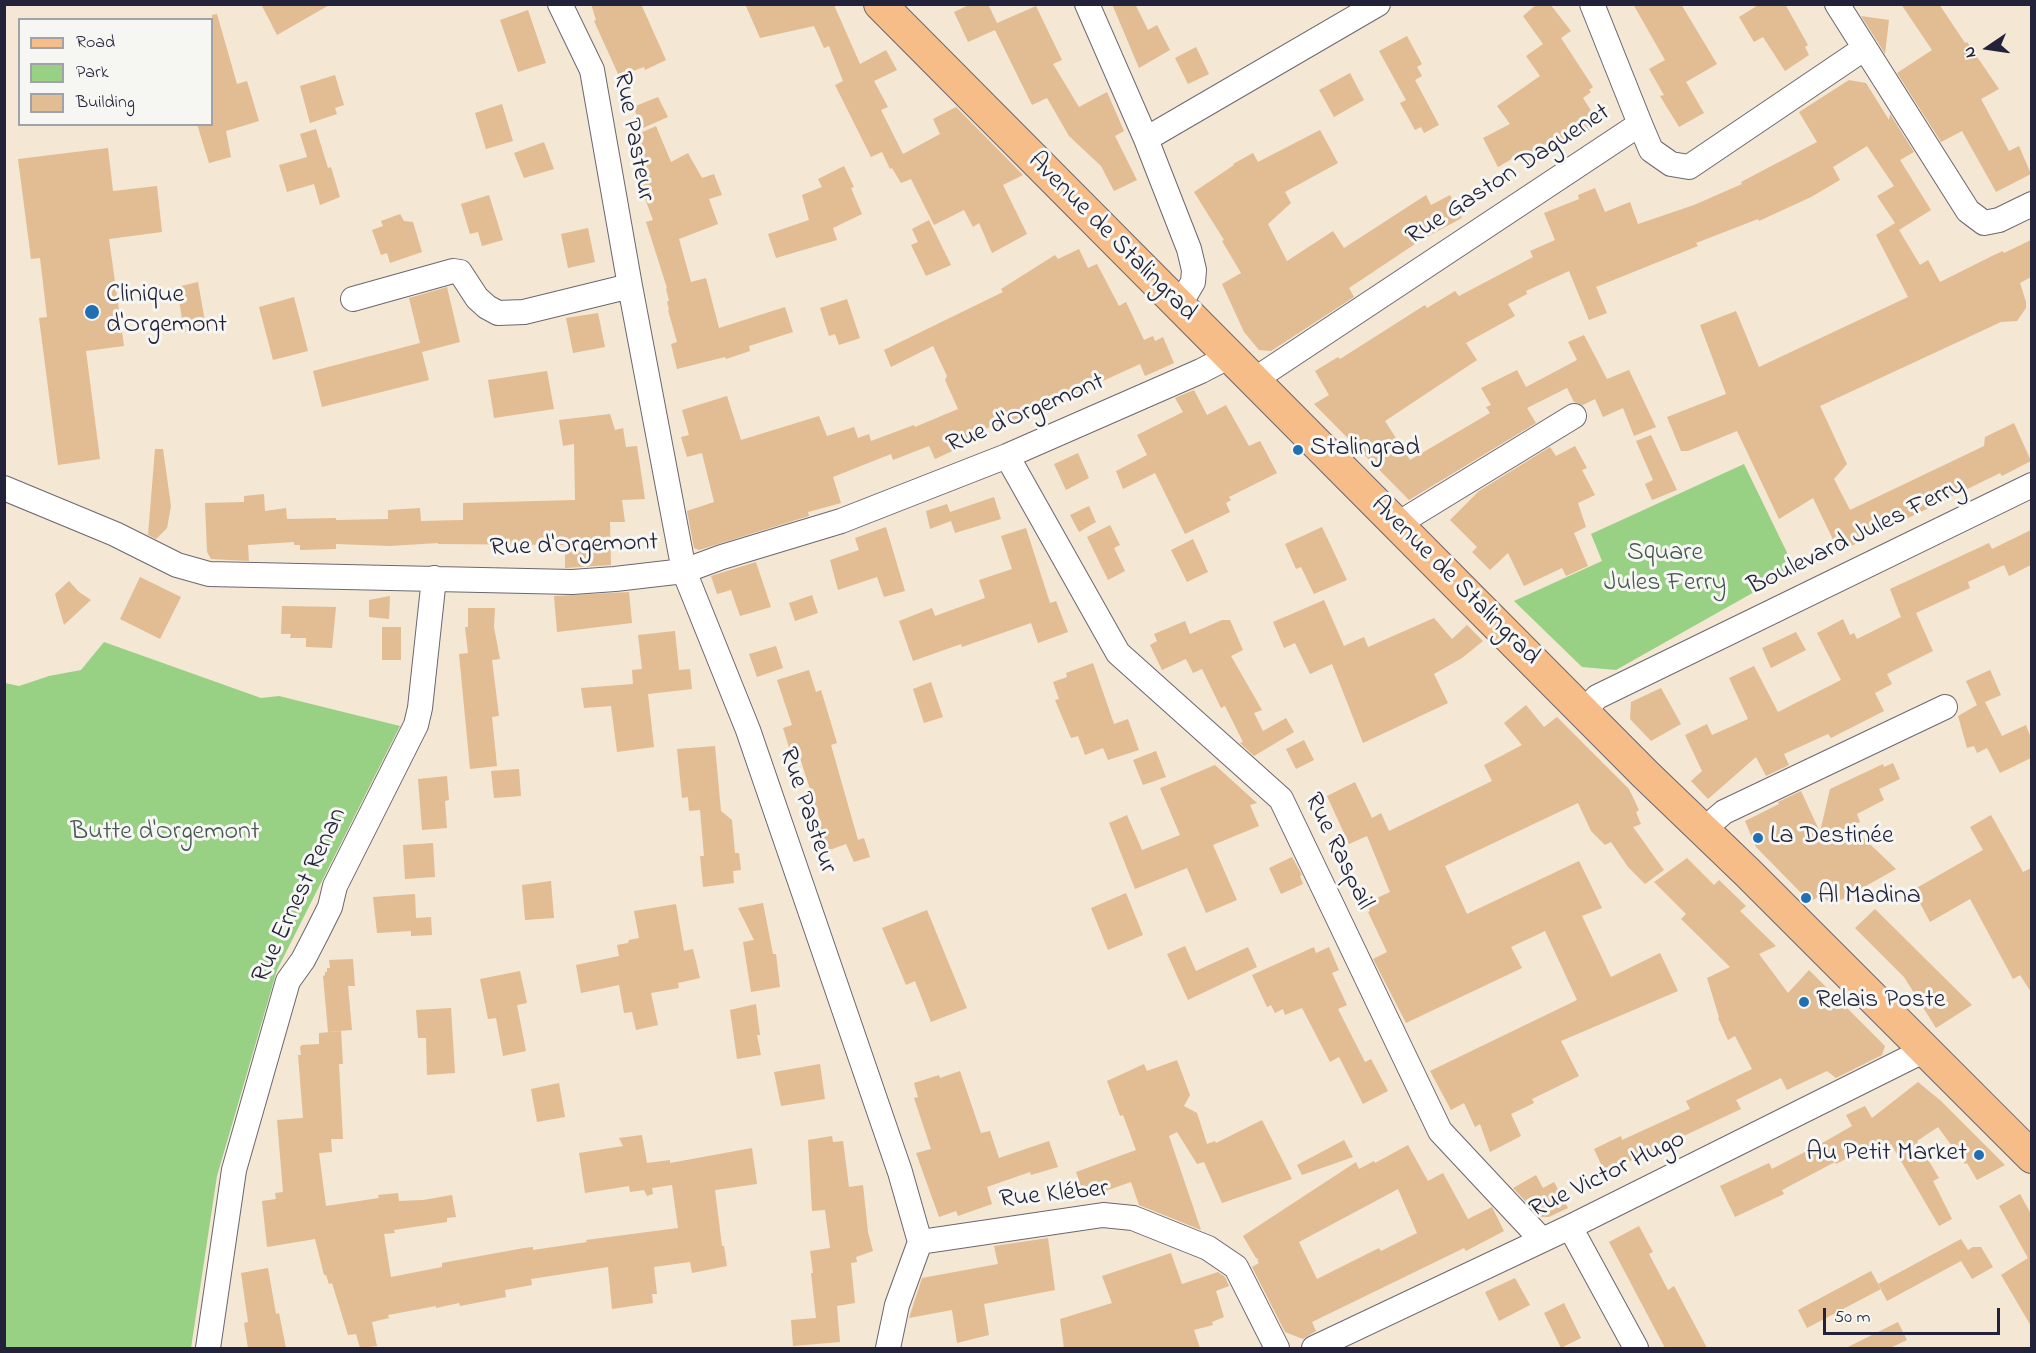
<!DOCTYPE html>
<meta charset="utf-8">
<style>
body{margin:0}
#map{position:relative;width:2036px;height:1353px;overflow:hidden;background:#f4e7d3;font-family:"Indie Flower",sans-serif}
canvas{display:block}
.frame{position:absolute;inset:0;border:6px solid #22223b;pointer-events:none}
.legend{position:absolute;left:18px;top:18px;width:195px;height:108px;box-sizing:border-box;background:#f6f6f2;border:2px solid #a1a1a9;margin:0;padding:8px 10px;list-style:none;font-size:18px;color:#22223b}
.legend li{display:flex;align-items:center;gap:12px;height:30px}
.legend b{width:30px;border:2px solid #a1a1a9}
.north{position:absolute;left:1958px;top:18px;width:60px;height:60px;-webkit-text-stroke:4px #f6f6f2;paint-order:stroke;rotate:257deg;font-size:16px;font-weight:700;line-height:24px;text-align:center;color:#22223b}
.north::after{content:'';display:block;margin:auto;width:21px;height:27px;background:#22223b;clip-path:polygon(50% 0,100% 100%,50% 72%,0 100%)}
.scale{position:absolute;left:1823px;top:1308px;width:177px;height:27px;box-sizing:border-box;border:3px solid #22223b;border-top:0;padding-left:8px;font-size:18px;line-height:21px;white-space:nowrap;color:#22223b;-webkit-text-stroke:4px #f6f6f2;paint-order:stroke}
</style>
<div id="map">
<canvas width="2036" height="1353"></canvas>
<div class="frame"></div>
<ul class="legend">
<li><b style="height:8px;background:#f7bd88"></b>Road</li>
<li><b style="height:16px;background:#98d184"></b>Park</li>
<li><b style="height:16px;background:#e2bc92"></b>Building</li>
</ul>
<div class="north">N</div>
<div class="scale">50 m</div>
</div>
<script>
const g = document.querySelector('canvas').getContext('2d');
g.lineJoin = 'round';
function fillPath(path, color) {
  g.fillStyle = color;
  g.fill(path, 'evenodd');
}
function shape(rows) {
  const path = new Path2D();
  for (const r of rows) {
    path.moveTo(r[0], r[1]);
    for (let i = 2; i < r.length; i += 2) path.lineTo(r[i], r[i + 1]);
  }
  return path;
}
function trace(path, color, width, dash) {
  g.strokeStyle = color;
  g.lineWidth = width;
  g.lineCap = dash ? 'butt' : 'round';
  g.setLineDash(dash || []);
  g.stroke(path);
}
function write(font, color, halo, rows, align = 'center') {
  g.font = font + ' "Indie Flower",sans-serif';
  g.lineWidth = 6;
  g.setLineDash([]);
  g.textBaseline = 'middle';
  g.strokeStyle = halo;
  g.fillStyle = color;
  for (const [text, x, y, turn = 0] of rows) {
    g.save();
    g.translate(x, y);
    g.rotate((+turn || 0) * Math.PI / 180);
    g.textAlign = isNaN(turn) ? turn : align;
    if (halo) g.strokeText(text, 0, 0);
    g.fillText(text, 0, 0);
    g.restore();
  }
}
fillPath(shape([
 [1744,464,1795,569,1616,670,1582,667,1514,601,1602,561,1591,534],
 [104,642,261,698,279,696,400,726,277,970,217,1176,191,1348,5,1348,5,683,19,686,49,676,81,670]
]), '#98d184');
fillPath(shape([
 [261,4,331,4,277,35],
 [591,4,641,4,666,60,645,70,644,67,619,76,594,21,596,20],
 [745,4,834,5,860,64,886,50,897,70,874,81,888,107,881,110,903,154,940,134,933,119,956,107,1023,175,1003,185,1027,234,992,253,979,223,973,227,964,210,934,225,911,179,901,183,892,168,890,169,882,152,871,157,835,85,843,81,829,46,824,48,814,26,760,38],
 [971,4,988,4,997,23,1036,6,1062,60,1053,64,1079,107,1107,92,1124,131,1115,136,1137,180,1114,191,1101,166,1069,136,1047,98,1032,105,995,30,968,42,954,12],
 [1112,4,1135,4,1148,30,1157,25,1170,50,1139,68],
 [1537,4,1550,4,1571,31,1561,38,1593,87,1589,90,1591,92,1583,98,1599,123,1581,136,1580,134,1532,167,1522,153,1498,167,1483,138,1510,124,1497,106,1540,76,1526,56,1543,44,1523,16],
 [1633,4,1681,4,1717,64,1686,82,1704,113,1679,127,1660,96,1664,95,1649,69,1665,60],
 [1760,4,1785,4,1808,45,1805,47,1809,55,1785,71,1763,37,1754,42,1739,17],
 [1901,4,1939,4,1965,43,1967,42,1999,89,1981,99,2009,151,2019,146,2031,174,1996,192,1962,131,1941,142,1897,73,1932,50],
 [528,10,546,63,518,72,500,20],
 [217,14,237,84,247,81,259,121,226,131,231,157,209,163,197,124,212,124,212,15],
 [1861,16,1889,20,1885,54,1877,41],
 [1407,36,1422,64,1417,67,1422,76,1415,80,1439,125,1424,133,1421,127,1415,130,1400,103,1406,100,1379,51],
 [1196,47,1209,74,1188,84,1175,58],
 [1350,73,1364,100,1334,117,1319,90],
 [335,75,344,105,335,108,337,114,310,123,300,86],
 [1849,80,1866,83,1889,120,1890,114,1914,152,1900,160,1931,210,1899,230,1920,265,1928,260,1940,282,1994,255,2003,251,2004,253,2031,240,2031,277,2020,283,2026,302,2026,308,2017,321,2001,322,1820,406,1847,464,1834,479,1850,510,1984,446,1985,437,2014,423,2031,461,2002,476,2000,473,1839,552,1813,498,1779,519,1737,431,1688,451,1681,451,1667,417,1726,394,1700,325,1736,311,1759,367,1908,297,1876,235,1895,223,1877,196,1894,186,1867,146,1833,167,1840,180,1811,197,1759,221,1758,219,1696,243,1698,246,1596,287,1607,313,1589,320,1569,271,1526,291,1527,294,1508,304,1515,316,1466,343,1477,360,1385,421,1410,460,1490,413,1486,407,1491,405,1481,388,1517,370,1526,387,1577,360,1568,342,1584,335,1607,379,1629,370,1656,427,1634,436,1623,408,1603,417,1595,399,1583,405,1574,402,1567,388,1527,408,1536,423,1409,500,1314,404,1329,395,1315,371,1338,357,1340,359,1425,305,1427,308,1455,291,1459,296,1533,257,1530,251,1555,240,1544,213,1579,199,1578,195,1595,188,1605,212,1630,202,1638,224,1694,205,1742,184,1741,182,1817,142,1799,112],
 [658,97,668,117,643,128,633,107],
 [502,104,513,141,486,149,475,113],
 [656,126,671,162,688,153,702,178,714,174,722,195,709,199,718,224,679,239,691,282,706,278,719,328,785,307,793,332,749,346,750,351,726,359,725,357,677,369,671,344,677,342,668,310,669,310,667,301,669,301,666,289,667,288,646,222,653,220,638,180,645,176,629,138],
 [316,129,328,168,331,167,340,197,320,205,314,184,287,192,279,165,307,157,300,134],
 [1320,130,1338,163,1285,192,1291,203,1268,224,1287,261,1333,231,1344,248,1426,195,1431,205,1450,195,1462,218,1421,240,1349,288,1354,297,1271,351,1259,350,1244,332,1222,284,1241,273,1222,241,1224,240,1194,192,1234,165,1233,164,1253,153,1258,162],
 [544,142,554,169,524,178,514,153],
 [108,148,113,191,157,186,162,232,109,239,124,346,86,351,100,459,58,465,39,318,47,317,40,258,31,259,18,159],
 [844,166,854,187,851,188,862,214,833,228,837,240,776,258,768,234,809,220,802,195,822,187,818,179],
 [489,195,503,240,482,246,478,232,470,234,461,204],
 [400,214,404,221,413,222,422,252,390,263,387,253,381,255,372,230,383,226,381,221],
 [929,220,951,265,926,276,911,245,918,242,912,229],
 [588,228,595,262,568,268,561,234],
 [1079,249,1088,268,1097,264,1119,306,1126,302,1144,340,1153,336,1155,341,1163,337,1174,363,1145,376,1140,364,998,429,996,424,959,442,961,447,935,459,929,446,893,460,891,454,833,477,841,503,808,512,809,516,699,550,694,548,687,511,714,502,702,453,687,457,681,437,689,435,682,410,727,396,741,440,819,416,827,436,854,427,858,438,869,434,871,441,914,425,915,427,958,409,945,380,947,376,933,346,891,367,884,350,1003,292,1001,289,1055,255,1058,259],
 [198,282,206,327,184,332,177,287],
 [447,287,460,342,422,352,429,380,322,407,313,371,420,343,409,298],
 [294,297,308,351,273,360,259,307],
 [847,299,860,338,839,345,835,334,829,336,820,308],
 [598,313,605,347,573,353,566,318],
 [547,371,554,409,494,418,488,380],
 [1194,390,1207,415,1226,405,1249,446,1260,441,1277,473,1229,497,1231,500,1226,503,1230,512,1185,534,1155,473,1123,489,1116,471,1147,455,1137,435,1183,412,1175,398],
 [610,414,615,430,623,428,626,447,637,446,645,499,622,500,625,522,610,522,611,565,565,568,565,545,438,544,438,543,390,546,336,544,336,549,300,550,300,545,294,545,294,542,248,545,249,561,211,559,207,552,205,503,244,502,244,496,264,494,265,511,286,508,287,519,336,518,336,520,388,519,388,510,420,508,421,521,463,520,463,503,575,500,574,444,563,446,559,420],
 [1651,435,1677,490,1652,500,1645,484,1653,480,1636,441],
 [1575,446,1587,468,1582,470,1595,495,1578,503,1586,527,1574,533,1588,566,1566,576,1562,568,1524,586,1508,553,1490,570,1472,552,1477,547,1450,520,1479,491,1550,447,1556,456],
 [155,449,163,449,171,506,167,528,156,539,148,535],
 [1078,453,1089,478,1066,490,1054,464],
 [994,497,1001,519,955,533,951,521,930,529,926,511,947,504,950,512],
 [1089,506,1096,522,1079,532,1070,515],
 [1110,525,1120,545,1114,548,1125,571,1108,580,1087,537],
 [886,527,905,591,884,597,877,577,838,590,830,560,859,550,855,538],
 [1322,527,1347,580,1314,594,1301,567,1296,569,1285,544],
 [1026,528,1050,603,1056,601,1068,632,1038,643,1031,623,962,647,961,644,913,661,899,621,932,608,935,616,985,598,979,580,1012,569,1001,536],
 [2031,530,2031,565,2009,576,2004,565,1968,582,1970,588,1916,613,1933,651,1887,674,1892,684,1875,693,1884,711,1831,738,1828,734,1784,754,1789,765,1766,776,1756,757,1708,799,1691,781,1702,771,1685,735,1707,724,1712,735,1748,719,1729,678,1754,666,1778,712,1841,680,1817,633,1843,619,1850,635,1854,633,1857,639,1901,617,1890,589,1989,543,1992,549],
 [1193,539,1208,572,1187,582,1171,550],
 [756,562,771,607,740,616,731,590,717,594,711,576],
 [140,577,181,597,160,639,120,619],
 [69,581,79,592,91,600,64,625,55,594],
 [629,592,632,623,557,632,554,596],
 [812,595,818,613,795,621,789,603],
 [390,596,389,619,369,617,369,600],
 [1324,600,1344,646,1364,637,1368,647,1434,618,1452,639,1467,625,1483,641,1462,658,1434,674,1448,703,1363,743,1332,664,1310,674,1295,643,1284,648,1273,622],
 [282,606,336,607,332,648,306,647,306,638,290,638,291,634,281,634],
 [468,608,495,608,494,627,500,659,492,660,499,716,492,717,497,766,470,769,459,654,468,653,465,627,468,627],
 [1222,620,1230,620,1243,650,1231,656,1262,710,1254,713,1263,731,1286,718,1294,732,1254,756,1240,743,1243,742,1225,706,1221,708,1202,669,1193,673,1186,659,1162,670,1150,645,1157,641,1154,634,1185,621,1190,634],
 [382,627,401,627,401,660,382,660],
 [675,631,679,670,690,669,692,689,648,694,654,747,617,752,611,706,584,708,581,688,633,684,632,670,642,669,638,635],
 [1796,632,1806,650,1771,668,1762,648],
 [776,646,783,668,757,677,749,654],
 [1093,663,1114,724,1128,719,1139,750,1108,760,1103,748,1085,755,1078,736,1071,738,1055,700,1059,699,1053,682,1067,677,1066,673],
 [809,670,816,692,821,690,837,743,831,745,858,840,864,838,870,857,854,862,846,844,824,852,814,821,820,820,799,755,792,757,783,728,792,725,777,680],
 [1990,670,2001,695,1985,702,2002,736,2026,725,2031,738,2031,758,2000,773,1987,748,1977,753,1974,746,1967,748,1958,716,1977,705,1966,681],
 [931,682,943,717,924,723,913,689],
 [1661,688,1681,724,1651,741,1630,719,1631,702],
 [1526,705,1544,727,1557,717,1629,789,1639,810,1636,812,1641,824,1633,827,1664,870,1645,884,1628,867,1611,842,1605,845,1591,831,1578,803,1445,866,1467,914,1579,861,1602,908,1582,916,1611,977,1660,953,1678,991,1561,1041,1579,1076,1532,1099,1534,1103,1511,1114,1521,1136,1490,1152,1480,1124,1475,1127,1464,1103,1451,1110,1430,1071,1577,1000,1545,931,1511,947,1522,968,1406,1023,1373,959,1387,952,1368,912,1370,911,1366,903,1390,892,1367,836,1349,844,1327,796,1355,782,1372,818,1381,813,1389,831,1492,781,1484,765,1522,745,1504,723],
 [1304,740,1314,760,1296,769,1286,749],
 [715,746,721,811,732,820,735,853,739,853,741,870,733,871,734,883,703,887,700,856,704,856,700,810,689,811,688,797,682,798,677,749],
 [1156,751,1166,777,1143,785,1133,760],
 [1893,763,1900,779,1879,789,1884,800,1857,814,1860,822,1851,826,1896,869,1832,905,1821,895,1810,902,1756,847,1745,821,1779,804,1778,802,1801,791,1820,832,1830,789,1883,764,1884,767],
 [1215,765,1257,803,1250,805,1259,826,1213,845,1237,900,1206,913,1187,868,1135,889,1109,823,1127,815,1142,850,1180,835,1160,788],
 [519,769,521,796,494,798,491,771],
 [447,776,449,800,445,801,447,828,422,830,418,779],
 [1991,815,2023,872,2031,868,2031,992,2020,975,2013,979,1970,899,1930,922,1913,890,1983,850,1970,827],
 [433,843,435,877,405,879,403,845],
 [1292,857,1302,875,1300,876,1303,884,1281,894,1269,868],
 [1687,858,1714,885,1719,880,1746,906,1740,911,1776,946,1759,954,1788,993,1809,970,1885,1046,1882,1055,1836,1078,1827,1071,1787,1090,1781,1078,1736,1100,1741,1109,1605,1173,1594,1149,1621,1136,1622,1140,1690,1109,1686,1101,1752,1069,1735,1036,1728,1040,1718,1018,1719,1017,1707,978,1730,967,1681,919,1686,914,1654,882],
 [551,881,554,918,525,920,522,885],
 [1126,893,1143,935,1108,950,1091,908],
 [415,894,416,918,431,917,432,935,411,936,411,931,377,933,373,897],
 [763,903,773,954,776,954,780,987,751,992,743,942,754,940,738,908],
 [676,904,684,951,693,949,700,978,678,983,679,988,651,993,658,1025,636,1030,632,1012,624,1013,619,985,581,993,576,965,619,956,617,945,628,943,629,940,639,938,634,911],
 [1875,909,1972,1005,1936,1028,1904,977,1855,928],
 [927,910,967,1008,931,1022,915,981,906,985,882,928],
 [1185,946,1196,971,1248,947,1257,967,1188,1000,1167,954],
 [1314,947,1316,953,1329,947,1339,970,1332,973,1347,1005,1338,1009,1365,1062,1371,1059,1388,1091,1363,1104,1339,1057,1330,1062,1302,1008,1285,1015,1283,1009,1275,1013,1271,1005,1267,1007,1252,975],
 [353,959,355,986,348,986,352,1030,328,1032,323,976,325,975,325,972,327,972,327,968,330,968,329,960],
 [520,971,527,1003,517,1005,526,1051,503,1056,496,1018,488,1019,480,979],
 [756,1004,760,1035,757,1035,761,1055,737,1059,730,1010],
 [451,1008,455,1073,427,1075,426,1038,418,1038,416,1010],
 [341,1031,343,1064,339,1064,343,1139,331,1139,332,1152,319,1153,326,1206,379,1198,378,1195,398,1193,399,1201,423,1200,452,1195,456,1217,447,1218,447,1222,394,1230,395,1233,384,1234,391,1277,442,1267,442,1263,524,1248,533,1247,533,1250,587,1242,586,1240,678,1228,672,1185,652,1188,653,1194,647,1196,644,1190,630,1192,629,1186,585,1193,579,1153,623,1146,619,1138,642,1135,647,1163,670,1160,670,1163,752,1148,757,1184,715,1190,722,1246,724,1246,727,1266,692,1273,690,1262,654,1267,657,1294,652,1294,653,1303,612,1309,608,1267,531,1279,532,1285,505,1290,506,1297,460,1306,459,1303,436,1308,436,1306,388,1315,389,1318,372,1322,377,1346,360,1348,356,1334,348,1335,332,1283,329,1284,326,1275,324,1275,315,1239,267,1247,262,1201,276,1199,275,1193,283,1192,277,1120,303,1118,298,1055,301,1055,300,1047,302,1045,319,1044,319,1033],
 [1177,1060,1190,1095,1184,1106,1197,1113,1207,1144,1215,1141,1216,1143,1262,1120,1292,1179,1222,1203,1204,1162,1197,1164,1177,1132,1169,1136,1201,1230,1139,1205,1131,1182,1085,1198,1076,1172,1136,1150,1123,1115,1120,1116,1107,1081,1144,1064,1147,1071],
 [820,1064,825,1099,781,1106,774,1072],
 [960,1071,981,1133,990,1131,999,1158,1049,1141,1058,1167,1031,1175,1030,1172,987,1187,992,1204,958,1216,956,1211,939,1217,916,1153,931,1149,914,1098,918,1097,914,1083,939,1075,940,1078],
 [1918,1082,1941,1101,2005,1165,1977,1180,1967,1163,1965,1164,1938,1127,1917,1141,1939,1178,1933,1181,1952,1219,1939,1226,1891,1144,1860,1159,1857,1153,1836,1164,1835,1162,1782,1190,1784,1194,1735,1217,1720,1186,1769,1163,1772,1169,1824,1142,1852,1126,1846,1115,1865,1106,1872,1118],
 [559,1083,565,1117,537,1122,531,1089],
 [832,1136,833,1142,843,1141,849,1187,863,1185,868,1232,873,1251,856,1257,857,1262,851,1263,855,1303,837,1306,840,1342,793,1346,791,1320,816,1318,811,1273,813,1273,810,1251,830,1248,825,1210,812,1211,808,1140],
 [1344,1140,1353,1157,1302,1175,1297,1165],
 [1408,1145,1428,1181,1443,1173,1468,1219,1492,1207,1504,1231,1466,1251,1464,1248,1312,1322,1316,1331,1303,1339,1285,1332,1252,1267,1259,1263,1257,1260,1259,1259,1256,1258,1243,1236,1356,1162,1359,1169,1374,1161,1375,1163],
 [1398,1189,1417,1233,1381,1251,1379,1248,1317,1279,1299,1242],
 [1536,1175,1543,1188,1554,1182,1568,1208,1549,1217,1540,1217,1513,1188],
 [2020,1194,2031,1214,2031,1326,2001,1275,2028,1258,1999,1206],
 [1639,1226,1653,1252,1649,1254,1668,1290,1674,1286,1707,1348,1665,1348,1609,1242],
 [1048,1238,1055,1290,984,1304,989,1335,957,1343,952,1310,909,1318,922,1278,998,1264,994,1246],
 [1961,1239,1968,1250,1973,1247,1981,1247,1993,1267,1972,1279,1961,1261,1887,1301,1878,1284],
 [1171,1253,1182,1284,1218,1272,1225,1277,1229,1286,1216,1291,1224,1317,1212,1322,1213,1325,1194,1330,1200,1348,1064,1348,1060,1319,1112,1303,1102,1276],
 [268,1268,276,1314,279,1313,286,1348,248,1348,244,1323,248,1322,241,1273],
 [1871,1271,1881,1289,1807,1328,1798,1310],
 [1515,1278,1530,1305,1499,1321,1485,1292],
 [1564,1303,1581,1338,1561,1348,1544,1313],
 [1898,1322,1907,1340,1890,1348,1846,1348]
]), '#e2bc92');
const minor = shape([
 [560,4,592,70,630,286,684,571,748,730,900,1172,920,1242,897,1305,888,1348],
 [1087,4,1146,139,1189,249,1194,270,1193,282,1179,306],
 [1592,4,1640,124],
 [1837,4,1968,211,1984,223,1999,220,2032,204],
 [1146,139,1378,4],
 [353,299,453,271,460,272,477,298,487,307,498,313,524,312,630,286],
 [1254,380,1640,124,1651,150,1671,164,1689,167,1865,48],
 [1007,456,1118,653,1281,799,1440,1131,1542,1240],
 [4,488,115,534,177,565,209,574,572,582,615,579,684,571,722,557,841,521,1007,456,1201,371,1230,356],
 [1396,525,1574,416],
 [1583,712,1597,697,2032,485],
 [1703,830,1724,812,1945,707],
 [1570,1227,1636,1348],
 [920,1242,1103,1215,1133,1218,1208,1248,1236,1267,1277,1348],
 [208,1348,234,1170,288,981,303,960,317,933,330,907,335,886,416,725,420,708,434,578],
 [1314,1348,1570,1227,1925,1050]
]);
const major = shape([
 [880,4,1645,774,1747,872,2032,1157]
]);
trace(minor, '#6c6770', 26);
trace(major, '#6c6770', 34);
trace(minor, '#fff', 24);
trace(major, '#f7bd88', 32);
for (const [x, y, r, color] of [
 [92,312,8,"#1f6fb2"],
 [1298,450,6,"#1f6fb2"],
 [1758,838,6,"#1f6fb2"],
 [1806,898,6,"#1f6fb2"],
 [1804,1002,6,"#1f6fb2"],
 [1979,1155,6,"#1f6fb2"]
]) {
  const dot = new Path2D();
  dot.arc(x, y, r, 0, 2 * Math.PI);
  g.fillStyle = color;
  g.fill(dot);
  trace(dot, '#f6f6f2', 2);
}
write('26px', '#22223b', '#f6f6f2', [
 ["Rue Pasteur",632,137,79],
 ["Rue Gaston Daguenet",1509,176,-33],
 ["Avenue de Stalingrad",1111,238,45],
 ["Rue d'Orgemont",1026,415,-23],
 ["Boulevard Jules Ferry",1857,538,-26],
 ["Rue d'Orgemont",574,547,-2],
 ["Avenue de Stalingrad",1454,582,45],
 ["Rue Pasteur",806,811,71],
 ["Rue Raspail",1337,852,64],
 ["Rue Ernest Renan",301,896,-65],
 ["Rue Victor Hugo",1608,1176,-26],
 ["Rue Kléber",1054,1196,-6]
]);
write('26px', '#22223b', '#f6f6f2', [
 ["Clinique",106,297],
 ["d'Orgemont",106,327],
 ["Stalingrad",1310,450],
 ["La Destinée",1770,838],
 ["Al Madina",1818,898],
 ["Relais Poste",1816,1002],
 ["Au Petit Market",1967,1155,"right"]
], 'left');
write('26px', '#455751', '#f6f6f2', [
 ["Square",1665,555],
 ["Jules Ferry",1665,585],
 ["Butte d'Orgemont",165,834]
]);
</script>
